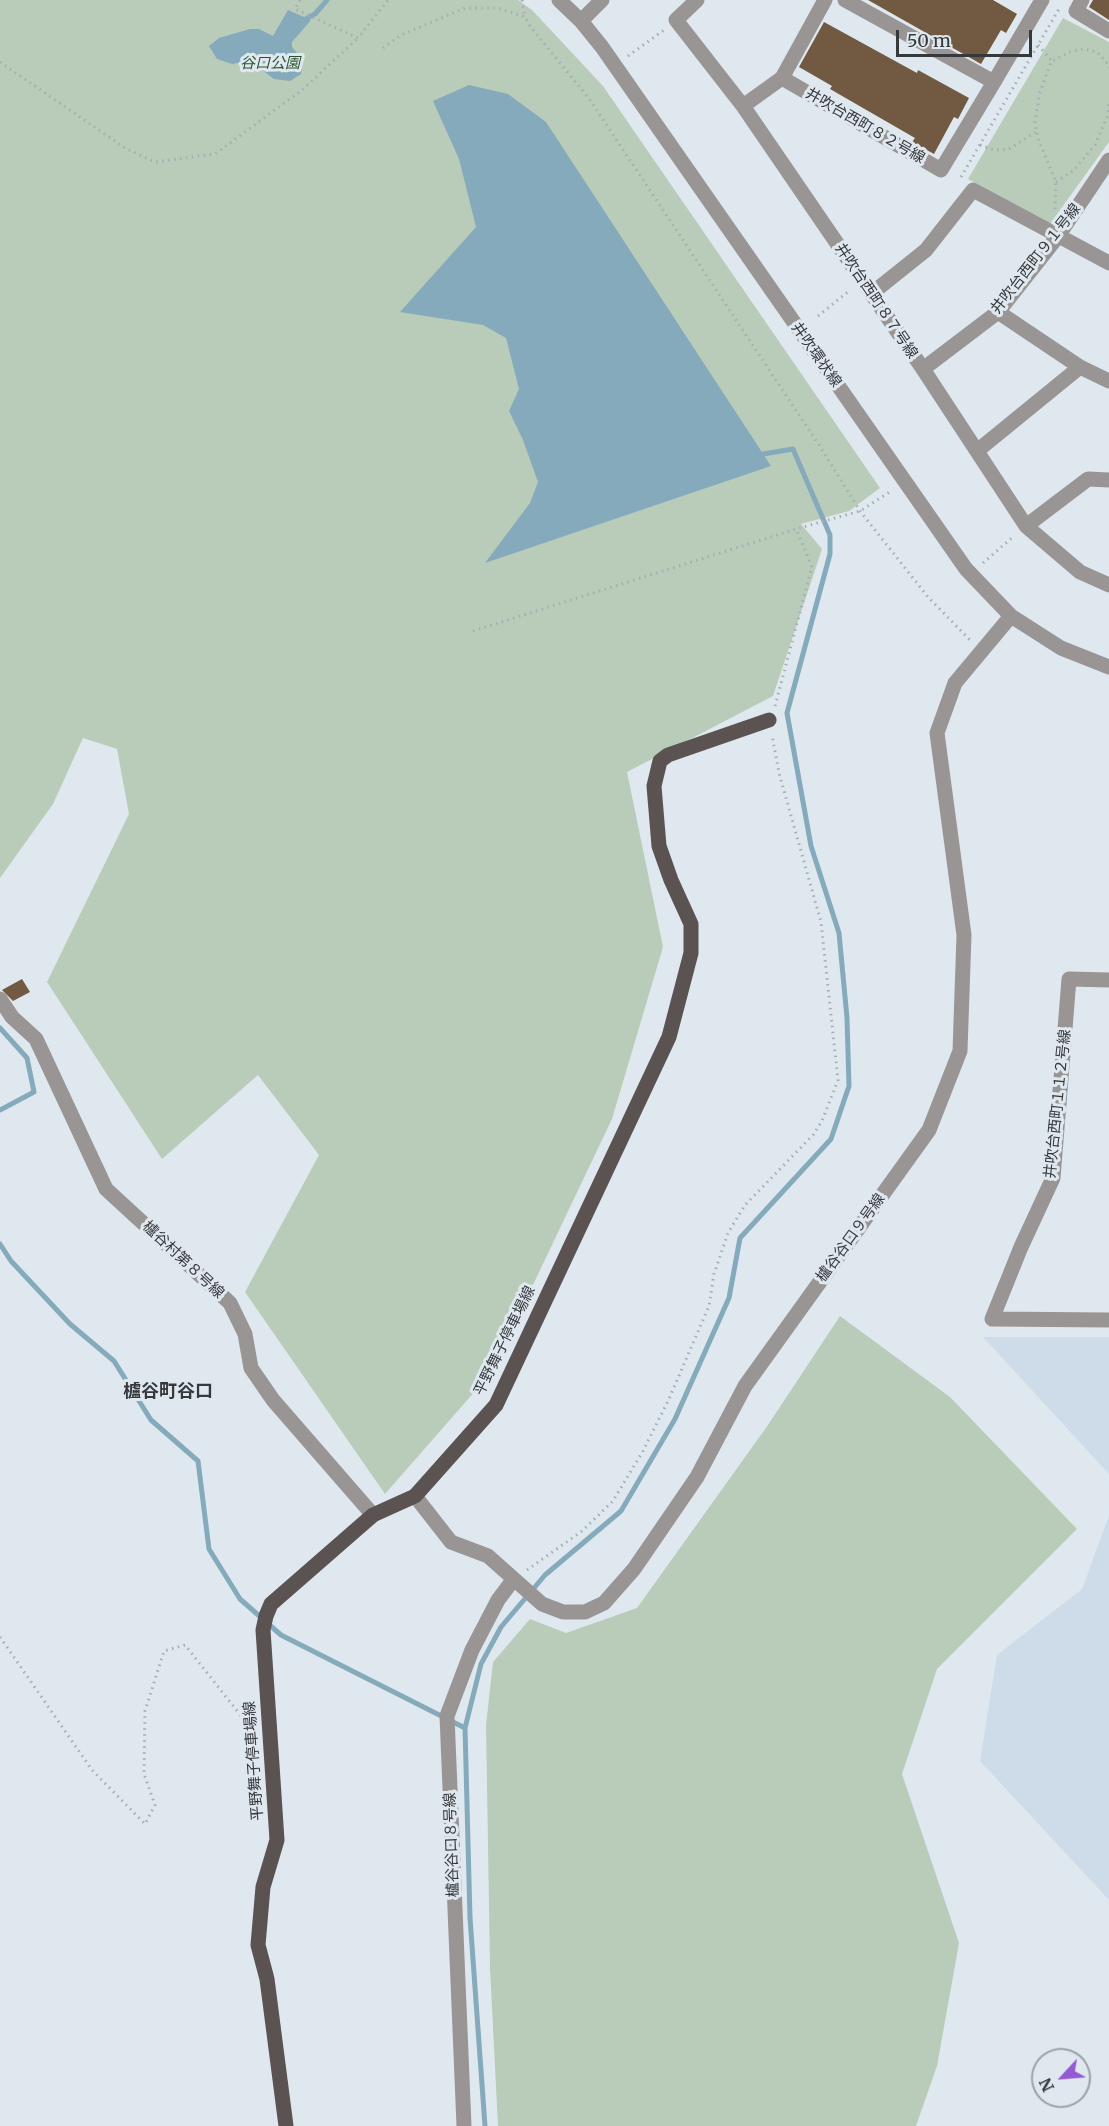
<!DOCTYPE html>
<meta charset="utf-8">
<style>
body{margin:0}
#map{position:relative;width:1109px;height:2126px;overflow:hidden;background:#e0e8ef;font-family:Merriweather,serif}
canvas{display:block}
.north{position:absolute;left:1031px;top:2048px;width:60px;height:60px;box-sizing:border-box;background:#e0e8ef;border:2px solid #9ca2a7;border-radius:50%;rotate:244deg;font-size:16px;font-weight:700;line-height:24px;text-align:center;color:#36393c}
.north::after{content:'';display:block;margin:auto;width:21px;height:27px;background:#945ad2;clip-path:polygon(50% 0,100% 100%,50% 72%,0 100%)}
.scale{position:absolute;left:896px;top:30px;width:136px;height:27px;box-sizing:border-box;border:3px solid #36393c;border-top:0;padding-left:8px;font-size:18px;line-height:21px;white-space:nowrap;color:#36393c;-webkit-text-stroke:4px #e0e8ef;paint-order:stroke}
</style>
<div id="map">
<canvas width="1109" height="2126"></canvas>
<div class="north">N</div>
<div class="scale">50 m</div>
</div>
<script>
const g = document.querySelector('canvas').getContext('2d');
g.lineJoin = 'round';
function fillPath(path, color) {
  g.fillStyle = color;
  g.fill(path, 'evenodd');
}
function shape(rows) {
  const path = new Path2D();
  for (const r of rows) {
    path.moveTo(r[0], r[1]);
    for (let i = 2; i < r.length; i += 2) path.lineTo(r[i], r[i + 1]);
  }
  return path;
}
function trace(path, color, width, dash) {
  g.strokeStyle = color;
  g.lineWidth = width;
  g.lineCap = dash ? 'butt' : 'round';
  g.setLineDash(dash || []);
  g.stroke(path);
}
function write(font, color, halo, rows, align = 'center') {
  g.font = font + ' Merriweather,"Noto Sans JP",serif';
  g.lineWidth = 6;
  g.setLineDash([]);
  g.textBaseline = 'middle';
  g.strokeStyle = halo;
  g.fillStyle = color;
  for (const [text, x, y, turn = 0] of rows) {
    g.save();
    g.translate(x, y);
    g.rotate((+turn || 0) * Math.PI / 180);
    g.textAlign = isNaN(turn) ? turn : align;
    if (halo) g.strokeText(text, 0, 0);
    g.fillText(text, 0, 0);
    g.restore();
  }
}
fillPath(shape([
 [983,1337,1109,1337,1109,1474],
 [1109,1516,1109,1900,980,1761,997,1655,1082,1589]
]), '#cddce8');
fillPath(shape([
 [0,0,518,0,532,10,603,86,880,488,849,511,801,524,822,549,773,696,627,772,663,947,612,1119,491,1373,385,1494,245,1292,319,1155,258,1075,162,1159,47,982,129,814,117,749,83,738,53,804,0,878],
 [1063,18,1109,42,1109,142,1050,224,968,179],
 [840,1316,950,1397,1077,1529,937,1669,902,1774,959,1943,937,2066,916,2126,498,2126,490,1968,486,1725,493,1662,530,1619,566,1633,637,1608,768,1425]
]), '#b9ccb9');
fillPath(shape([
 [288,10,311,20,292,42,292,47,303,60,301,74,290,81,274,79,250,61,232,64,217,59,209,46,219,38,250,29,259,29,273,36],
 [469,85,508,94,546,122,771,466,485,563,530,503,538,482,523,440,509,411,519,389,506,338,483,325,400,312,476,227,459,159,433,101]
]), '#85aabb');
trace(shape([
 [307,18,315,14,327,0],
 [0,1028,27,1058,34,1092,0,1110],
 [0,1244,11,1261,70,1324,114,1361,151,1420,198,1461,209,1549,240,1599,281,1635,465,1728],
 [485,2126,470,1918,465,1728,481,1664,501,1627,545,1575,621,1511,675,1419,729,1298,740,1238,831,1139,849,1086,847,1018,839,933,811,846,787,713,830,554,830,535,793,449,763,454]
]), '#85aabb', 5);
fillPath(shape([
 [868,0,993,0,1017,14,1006,33,1001,30,981,64],
 [1093,0,1109,0,1109,20,1089,7],
 [824,22,917,73,918,70,969,98,958,119,954,117,934,154,912,142,915,138,830,89,832,86,799,67],
 [22,979,30,992,13,1001,2,990]
]), '#715a41');
trace(shape([
 [300,0,295,9,358,38,388,0],
 [522,0,525,17],
 [1038,45,1052,61],
 [383,48,401,35,465,8,498,8,525,17,530,26,590,100,821,448,860,511,928,597,971,641],
 [628,56,664,30],
 [0,62,125,148,155,162,215,154,302,90,358,38],
 [980,145,994,150,1009,149,1037,131],
 [961,177,1059,9],
 [1056,182,1074,170,1095,145,1108,115,1109,101],
 [1055,209,1056,182,1039,141,1035,122,1040,92,1051,62,1069,52,1084,49,1097,52,1108,64,1109,68],
 [818,316,849,291],
 [983,563,1014,536],
 [473,631,796,529,860,511,891,491],
 [775,706,812,567,796,529],
 [527,1570,582,1531,613,1501,643,1451,669,1399,709,1306,714,1274,728,1233,745,1205,813,1135,822,1121,838,1080,821,922,779,773,772,735],
 [0,1637,92,1770,145,1824,155,1805,144,1774,145,1711,164,1651,185,1645,253,1731]
]), '#a6adb2', 3, [1.5, 4.5]);
trace(shape([
 [559,0,581,21,602,47,966,569,1011,616,1061,648,1109,667],
 [697,0,676,20,743,106,923,369,1026,526,1080,572,1109,585],
 [1082,0,1076,11,1109,31],
 [581,21,602,0],
 [782,78,825,0],
 [994,82,1042,0],
 [743,106,782,78,941,170,994,82,845,0],
 [871,294,926,250,973,190,1109,263],
 [998,312,1080,367,1109,381],
 [923,369,998,312,1058,236,1109,160],
 [977,451,1080,367],
 [1026,526,1088,479,1109,480],
 [1109,980,1069,979,1053,1178,1021,1247,992,1319,1109,1320],
 [0,999,12,1017,36,1039,106,1189,230,1303,245,1334,251,1368,273,1400,373,1515],
 [415,1496,451,1542,488,1556,542,1604,563,1612,585,1612,604,1603,634,1569,697,1477,745,1386,929,1130,960,1051,964,935,937,733,955,683,1011,616],
 [464,2126,447,1716,472,1650,498,1600,513,1580]
]), '#9a9595', 15);
trace(shape([
 [286,2126,267,1979,258,1945,263,1887,277,1840,263,1630,266,1616,271,1604,373,1515,415,1496,496,1405,669,1037,691,953,691,924,671,880,659,846,654,786,660,761,668,755,769,720]
]), '#5b5252', 15);
write('italic 15px', '#2a542e', '#e0e8ef', [
 ["谷口公園",270,64]
]);
write('15px', '#36393c', '#e0e8ef', [
 ["井吹台西町８２号線",865,126,30],
 ["井吹台西町９１号線",1036,259,-52],
 ["井吹台西町８７号線",876,301,56],
 ["井吹環状線",816,355,55],
 ["井吹台西町１１２号線",1058,1104,-84],
 ["櫨谷谷口９号線",851,1238,-54],
 ["櫨谷村第８号線",183,1260,43],
 ["平野舞子停車場線",505,1341,-64],
 ["平野舞子停車場線",254,1761,-94],
 ["櫨谷谷口８号線",452,1845,-92]
]);
write('bold 18px', '#36393c', '#e0e8ef', [
 ["櫨谷町谷口",168,1392]
]);
</script>
